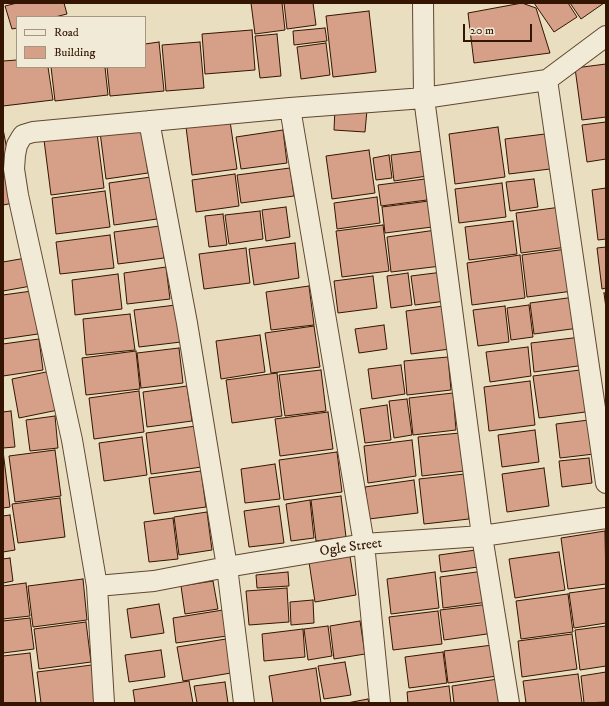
<!DOCTYPE html>
<style>
body{margin:0}
#map{position:relative;width:609px;height:706px;overflow:hidden;background:#eadec1;font-family:"IM FELL DW Pica",serif}
canvas{display:block}
.frame{position:absolute;inset:0;border:4px solid #331501;pointer-events:none}
.legend{position:absolute;left:16px;top:16px;width:130px;height:52px;box-sizing:border-box;background:#f1ead7;border:1px solid #a59581;margin:0;padding:5px 7px;list-style:none;font-size:12px;color:#331501}
.legend li{display:flex;align-items:center;gap:8px;height:20px}
.legend b{width:20px;border:1px solid #a59581}
.scale{position:absolute;left:463px;top:24px;width:69px;height:18px;box-sizing:border-box;border:2px solid #331501;border-top:0;padding-left:5px;font-size:12px;line-height:14px;white-space:nowrap;color:#331501;-webkit-text-stroke:3px #f1ead7;paint-order:stroke}
</style>
<div id="map">
<canvas width="609" height="706"></canvas>
<div class="frame"></div>
<ul class="legend">
<li><b style="height:5px;background:#f1ead7"></b>Road</li>
<li><b style="height:11px;background:#d5a087"></b>Building</li>
</ul>
<div class="scale">20 m</div>
</div>
<script>
const ctx = document.querySelector('canvas').getContext('2d');
ctx.lineJoin = 'round';
function fill(path, color) {
  ctx.fillStyle = color;
  ctx.fill(path, 'evenodd');
}
function shape(rows) {
  const path = new Path2D();
  for (const r of rows) {
    path.moveTo(r[0], r[1]);
    for (let i = 2; i < r.length; i += 2) path.lineTo(r[i], r[i + 1]);
  }
  return path;
}
function stroke(path, color, width, dash) {
  ctx.strokeStyle = color;
  ctx.lineWidth = width;
  ctx.lineCap = dash ? 'butt' : 'round';
  ctx.setLineDash(dash || []);
  ctx.stroke(path);
}
function write(font, color, halo, rows, align = 'center') {
  ctx.font = font + ' "IM FELL DW Pica",serif';
  ctx.lineWidth = 3;
  ctx.setLineDash([]);
  ctx.textBaseline = 'middle';
  ctx.strokeStyle = halo;
  ctx.fillStyle = color;
  for (const [text, x, y, turn = 0] of rows) {
    ctx.save();
    ctx.translate(x, y);
    ctx.rotate((+turn || 0) * Math.PI / 180);
    ctx.textAlign = isNaN(turn) ? turn : align;
    if (halo) ctx.strokeText(text, 0, 0);
    ctx.fillText(text, 0, 0);
    ctx.restore();
  }
}
const building = shape([
 [17,3,64,3,67,14,55,17,17,17,17,28,12,29,5,6,17,3],
 [251,3,282,3,285,30,255,34,251,3],
 [284,3,313,3,316,25,287,29,284,3],
 [522,3,536,8,550,53,474,63,468,13,522,3],
 [534,3,568,3,577,17,554,32,534,3],
 [570,3,604,3,581,19,570,3],
 [369,11,376,72,333,77,326,16,369,11],
 [325,28,327,41,294,45,293,31,325,28],
 [252,30,255,70,205,74,202,34,252,30],
 [277,34,281,76,260,78,255,36,277,34],
 [159,42,164,91,110,96,107,67,145,67,145,44,159,42],
 [200,42,204,88,166,91,162,45,200,42],
 [326,43,330,75,301,79,297,47,326,43],
 [17,60,17,67,48,67,53,100,3,106,3,61,17,60],
 [606,64,606,117,582,120,575,68,606,64],
 [51,67,105,67,108,95,55,101,51,67],
 [335,108,367,110,365,132,334,130,335,108],
 [230,121,237,169,192,175,186,127,230,121],
 [606,122,606,159,587,162,582,125,606,122],
 [142,127,148,173,106,179,100,132,142,127],
 [498,127,505,177,455,184,449,134,498,127],
 [3,129,11,170,3,171,3,129],
 [283,130,287,163,241,169,236,137,283,130],
 [97,133,104,188,51,195,44,140,97,133],
 [545,134,550,169,509,174,505,139,545,134],
 [369,150,375,193,332,199,326,156,369,150],
 [423,151,427,176,394,181,391,155,423,151],
 [389,155,392,178,376,180,373,158,389,155],
 [290,168,294,196,241,203,237,175,290,168],
 [13,174,19,202,3,205,3,176,13,174],
 [235,174,239,206,196,212,192,180,235,174],
 [151,177,157,219,114,225,109,183,151,177],
 [425,179,427,200,381,206,378,185,425,179],
 [534,179,538,207,510,211,506,182,534,179],
 [502,183,506,217,459,223,455,189,502,183],
 [606,188,606,239,598,240,592,190,606,188],
 [105,191,110,227,56,234,52,198,105,191],
 [377,197,380,223,337,229,334,203,377,197],
 [429,201,432,227,385,233,382,207,429,201],
 [286,207,290,237,266,241,262,210,286,207],
 [561,207,567,247,521,253,516,213,561,207],
 [260,211,263,239,229,244,225,215,260,211],
 [223,214,227,245,209,247,205,216,223,214],
 [513,221,517,254,469,260,465,227,513,221],
 [383,225,389,271,342,277,336,231,383,225],
 [160,226,164,258,118,264,114,232,160,226],
 [436,230,441,266,391,272,387,237,436,230],
 [110,235,114,268,60,274,56,242,110,235],
 [295,243,299,278,254,285,249,249,295,243],
 [606,247,606,288,602,289,597,248,606,247],
 [246,248,250,283,204,289,199,254,246,248],
 [567,249,573,291,527,297,522,255,567,249],
 [520,255,525,298,472,305,467,263,520,255],
 [26,258,31,286,3,291,3,262,26,258],
 [166,267,170,299,127,304,124,273,166,267],
 [443,272,446,301,415,305,411,276,443,272],
 [408,273,412,305,391,308,387,276,408,273],
 [118,274,122,309,75,315,72,280,118,274],
 [373,276,377,308,338,313,334,281,373,276],
 [309,286,314,325,271,330,266,292,309,286],
 [32,291,38,334,3,339,3,295,32,291],
 [604,293,606,293,606,308,604,293],
 [575,297,579,328,534,334,530,303,575,297],
 [176,305,181,342,139,347,134,310,176,305],
 [529,305,533,337,511,340,507,308,529,305],
 [444,306,450,349,411,354,406,311,444,306],
 [505,306,509,342,478,346,473,310,505,306],
 [130,314,135,350,86,355,83,319,130,314],
 [384,325,387,349,359,353,355,329,384,325],
 [314,326,320,367,271,373,265,333,314,326],
 [260,335,265,372,221,379,216,341,260,335],
 [581,337,585,365,534,372,531,343,581,337],
 [39,339,43,370,3,376,3,344,39,339],
 [528,347,531,376,490,382,486,352,528,347],
 [179,348,183,383,141,388,137,353,179,348],
 [136,351,140,389,86,395,82,358,136,351],
 [448,357,451,390,407,395,404,361,448,357],
 [401,365,405,394,372,399,368,369,401,365],
 [588,369,593,411,539,418,533,376,588,369],
 [321,370,326,411,285,416,279,375,321,370],
 [51,371,58,410,19,418,12,379,51,371],
 [277,373,282,416,232,423,226,380,277,373],
 [530,381,535,425,489,431,484,387,530,381],
 [187,386,192,421,147,427,143,392,187,386],
 [139,391,144,432,94,439,89,398,139,391],
 [453,393,456,430,413,435,409,398,453,393],
 [407,399,412,435,394,438,389,401,407,399],
 [387,405,391,440,365,443,360,409,387,405],
 [11,411,15,447,3,448,3,412,11,411],
 [328,412,333,449,280,456,275,419,328,412],
 [55,416,58,448,30,451,26,420,55,416],
 [589,420,594,454,560,458,556,424,589,420],
 [196,426,202,467,151,474,146,433,196,426],
 [535,430,539,462,502,467,498,435,535,430],
 [460,433,464,471,422,476,418,437,460,433],
 [142,437,147,475,104,481,99,443,142,437],
 [412,440,416,476,368,483,364,446,412,440],
 [55,450,61,496,15,502,9,456,55,450],
 [3,451,10,507,3,508,3,451],
 [337,452,342,492,284,500,279,460,337,452],
 [589,458,592,483,562,487,559,461,589,458],
 [275,464,280,499,245,503,241,469,275,464],
 [544,468,549,506,507,512,502,474,544,468],
 [201,471,206,507,154,514,149,478,201,471],
 [465,474,469,519,424,524,419,479,465,474],
 [414,480,418,513,369,519,365,487,414,480],
 [341,496,346,537,316,541,311,500,341,496],
 [60,498,65,537,18,543,12,504,60,498],
 [310,500,314,538,291,541,286,504,310,500],
 [279,506,284,543,249,547,244,511,279,506],
 [207,512,212,550,179,555,174,517,207,512],
 [10,515,15,550,3,552,3,516,10,515],
 [173,518,178,559,149,562,144,522,173,518],
 [605,531,606,584,568,589,561,538,605,531],
 [476,550,478,567,441,572,439,555,476,550],
 [559,552,565,590,515,598,509,559,559,552],
 [350,556,356,595,315,602,309,562,350,556],
 [10,558,13,581,3,583,3,559,10,558],
 [484,571,488,602,443,608,440,577,484,571],
 [288,572,289,586,257,588,256,575,288,572],
 [435,572,439,608,391,614,387,579,435,572],
 [83,579,87,620,33,627,28,586,83,579],
 [213,581,218,609,185,614,181,586,213,581],
 [26,583,30,616,3,619,3,586,26,583],
 [287,588,289,622,249,625,246,591,287,588],
 [606,588,606,623,574,628,569,593,606,588],
 [568,594,573,632,521,639,516,601,568,594],
 [313,600,314,623,291,625,290,602,313,600],
 [159,604,164,633,131,638,127,609,159,604],
 [490,604,494,633,444,640,440,610,490,604],
 [223,610,227,636,176,643,173,618,223,610],
 [438,611,442,644,393,650,389,617,438,611],
 [30,618,34,649,3,653,3,621,30,618],
 [360,621,365,654,334,659,330,626,360,621],
 [86,622,91,662,39,669,34,629,86,622],
 [328,626,332,656,308,660,304,629,328,626],
 [606,626,606,666,580,670,575,630,606,626],
 [303,629,305,657,264,661,262,634,303,629],
 [572,634,577,669,522,677,518,641,572,634],
 [226,639,231,673,183,681,177,647,226,639],
 [493,645,497,676,448,683,444,651,493,645],
 [161,650,165,677,129,682,125,655,161,650],
 [443,652,447,683,409,688,405,657,443,652],
 [30,653,36,703,3,703,3,656,30,653],
 [345,662,351,695,324,699,318,666,345,662],
 [92,665,97,703,41,703,37,672,92,665],
 [316,668,321,703,273,703,269,676,316,668],
 [606,672,606,702,584,703,581,676,606,672],
 [578,674,582,703,526,703,523,681,578,674],
 [498,679,501,703,454,703,452,686,498,679],
 [189,681,193,703,135,703,133,690,189,681],
 [225,682,228,703,197,703,194,686,225,682],
 [449,686,451,703,408,703,407,692,449,686],
 [368,699,369,703,347,703,368,699]
]);
const minor = shape([
 [423,3,424,98,482,536,509,703],
 [547,80,606,483],
 [290,108,364,544,380,703],
 [149,121,187,323,227,567,244,703],
 [97,586,154,581,227,567,364,544,482,536,606,518],
 [104,703,97,586,72,440,18,195,14,169,15,155,17,145,21,138,23,135,33,132,290,108,424,98,547,80,606,36]
]);
const streetNames = [
 ["Ogle Street",351,548,-8]
];
fill(building, '#d5a087');
stroke(building, '#331501', 1);
stroke(minor, '#614731', 22);
stroke(minor, '#f1ead7', 20);
write('14px', '#331501', '#f1ead7', streetNames);
</script>
